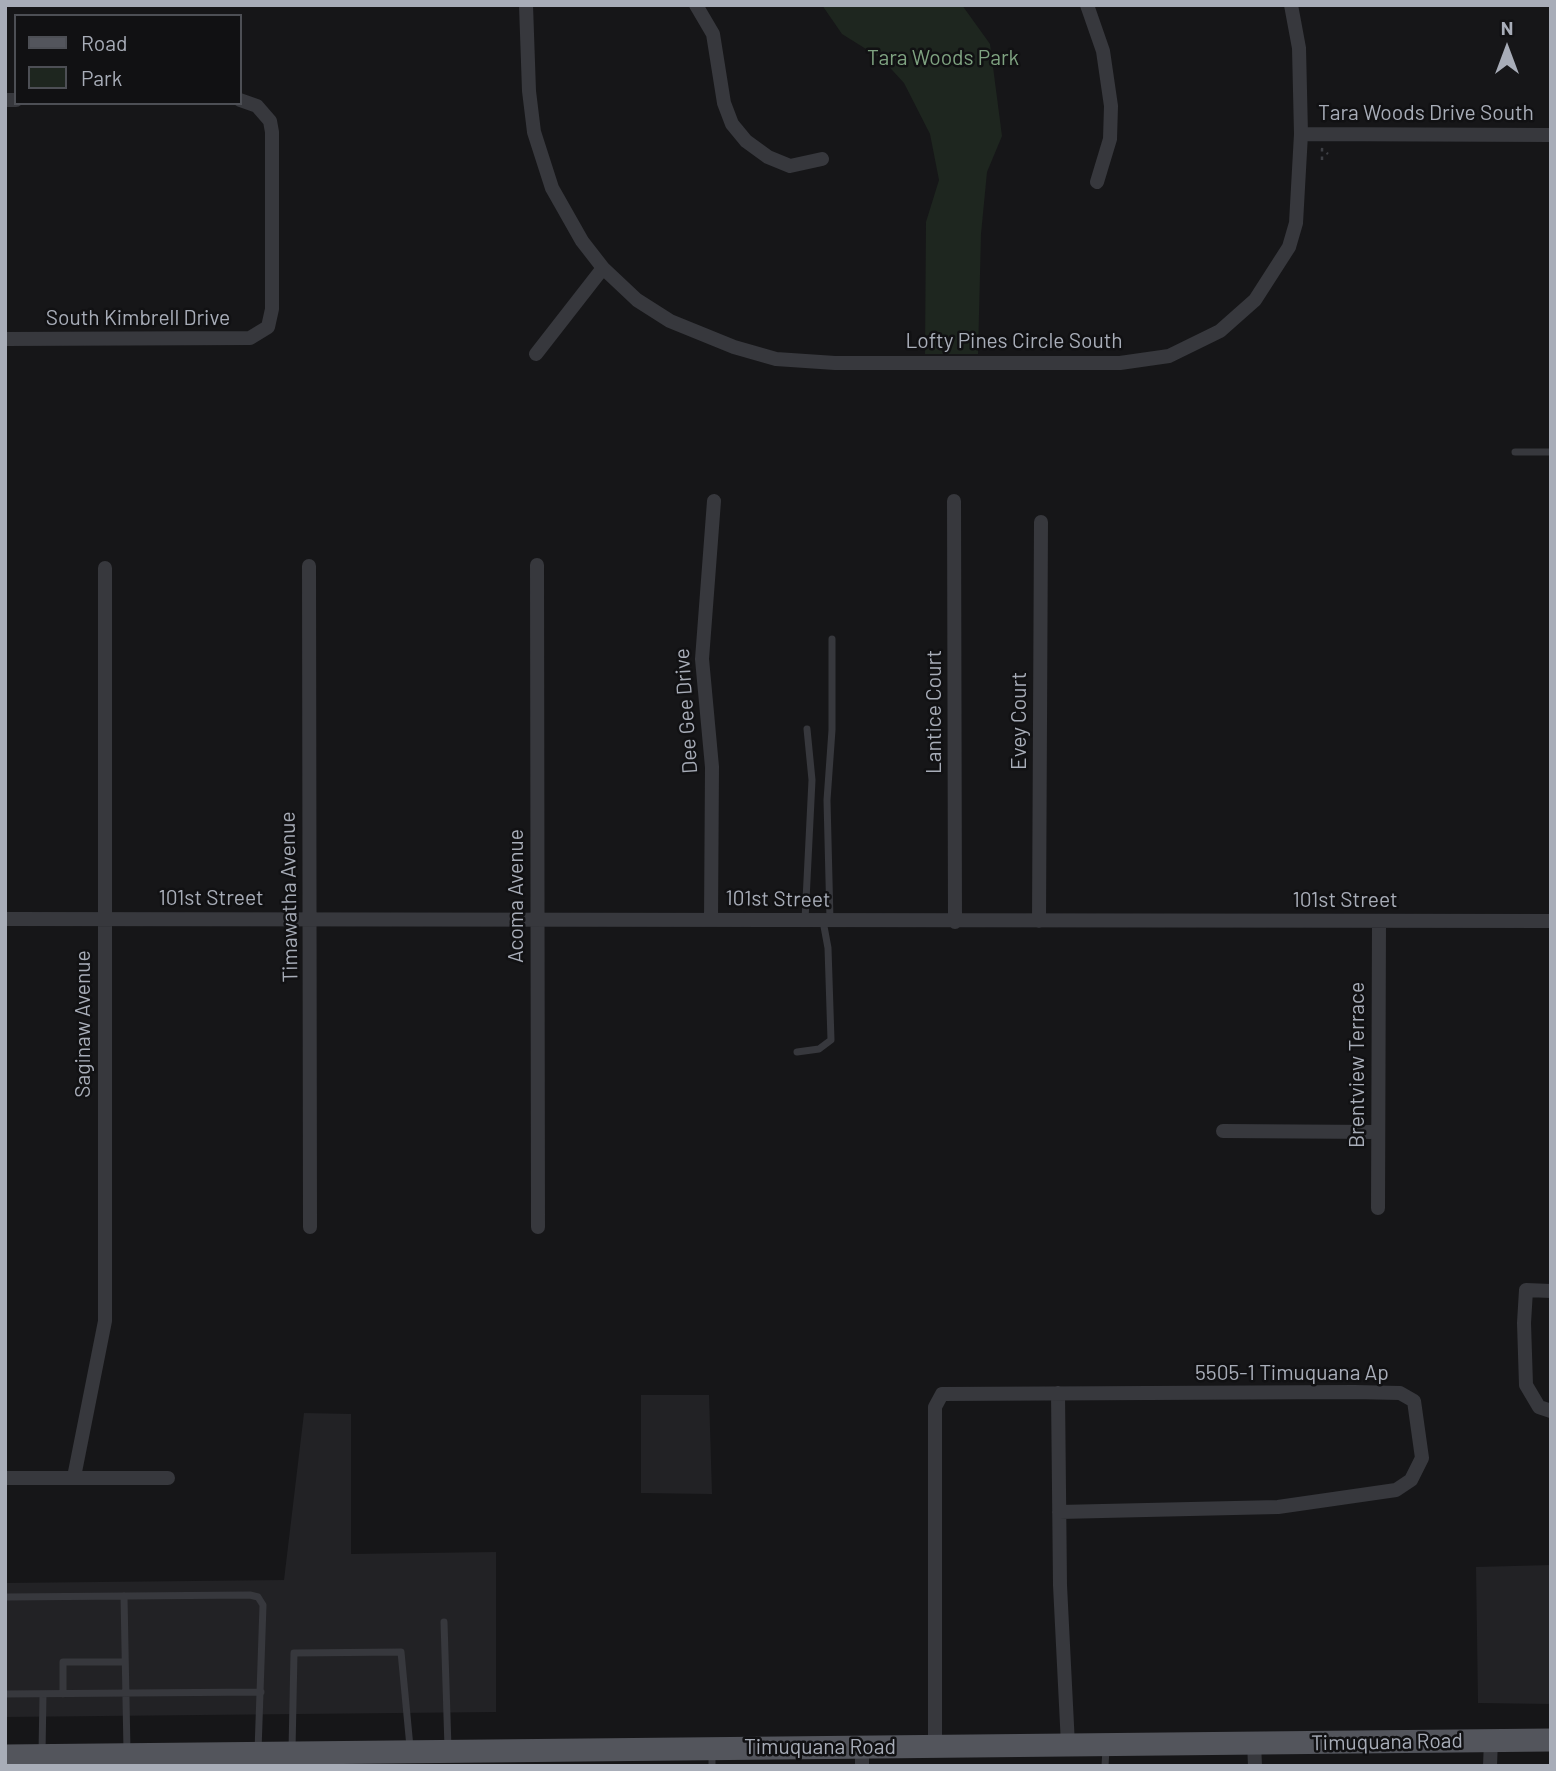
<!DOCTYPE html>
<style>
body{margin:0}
#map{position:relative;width:1556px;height:1771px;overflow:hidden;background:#161618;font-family:Barlow,sans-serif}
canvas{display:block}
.frame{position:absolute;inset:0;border:7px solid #a8adb8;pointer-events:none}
.legend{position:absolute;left:14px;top:14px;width:228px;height:91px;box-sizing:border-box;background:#111113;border:2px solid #4d4f55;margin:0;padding:9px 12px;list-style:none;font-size:21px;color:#a8adb8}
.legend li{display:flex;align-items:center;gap:14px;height:35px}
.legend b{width:35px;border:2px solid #4d4f55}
.north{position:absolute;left:1472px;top:14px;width:70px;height:70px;-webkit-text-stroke:5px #111113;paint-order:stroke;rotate:0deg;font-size:19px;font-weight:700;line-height:28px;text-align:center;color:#a8adb8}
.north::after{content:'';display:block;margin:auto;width:24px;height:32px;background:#a8adb8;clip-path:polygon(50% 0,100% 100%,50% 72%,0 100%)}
</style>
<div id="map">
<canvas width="1556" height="1771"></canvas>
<div class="frame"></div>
<ul class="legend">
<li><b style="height:9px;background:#53555c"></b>Road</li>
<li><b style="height:19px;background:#1e261f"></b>Park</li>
</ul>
<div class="north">N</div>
</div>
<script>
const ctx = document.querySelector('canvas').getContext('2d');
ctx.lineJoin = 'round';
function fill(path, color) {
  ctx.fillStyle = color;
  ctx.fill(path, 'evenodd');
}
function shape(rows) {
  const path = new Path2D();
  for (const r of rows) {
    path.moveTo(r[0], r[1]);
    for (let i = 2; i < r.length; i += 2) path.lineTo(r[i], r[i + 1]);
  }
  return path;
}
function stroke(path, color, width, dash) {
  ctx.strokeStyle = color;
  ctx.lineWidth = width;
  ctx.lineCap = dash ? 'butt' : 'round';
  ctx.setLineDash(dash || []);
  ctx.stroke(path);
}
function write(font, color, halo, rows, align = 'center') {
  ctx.font = font + ' Barlow,sans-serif';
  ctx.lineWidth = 5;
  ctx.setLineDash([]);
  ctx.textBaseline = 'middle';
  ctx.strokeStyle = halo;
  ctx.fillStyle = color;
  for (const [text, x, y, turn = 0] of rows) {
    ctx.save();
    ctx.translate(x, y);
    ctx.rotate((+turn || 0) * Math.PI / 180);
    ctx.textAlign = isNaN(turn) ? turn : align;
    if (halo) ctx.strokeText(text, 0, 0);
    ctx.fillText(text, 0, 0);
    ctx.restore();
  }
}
const built = shape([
 [641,1395,709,1395,712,1494,641,1493],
 [304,1413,351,1414,351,1554,496,1552,496,1712,5,1717,5,1583,284,1580],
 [1551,1565,1551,1704,1478,1703,1476,1567]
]);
const green = shape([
 [822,5,962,5,990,44,1002,136,987,172,981,234,978,354,925,354,926,222,939,180,930,134,904,83,882,59,842,34]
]);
const path = shape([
 [1322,160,1322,149,1328,154]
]);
const lane = shape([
 [1515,452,1551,452],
 [805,920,812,780,807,729],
 [830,920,827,800,832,730,832,639],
 [797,1052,819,1049,831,1040,828,948,823,921],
 [124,1596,127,1751],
 [5,1597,250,1595,258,1597,263,1605,258,1751],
 [444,1622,448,1748],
 [5,1694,261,1692],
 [63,1694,63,1662,125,1662],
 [292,1750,294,1653,401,1652,410,1747],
 [712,1752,712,1766],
 [42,1753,43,1694],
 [1105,1766,1106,1749]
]);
const street = shape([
 [526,5,529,91,534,132,552,188,582,241,603,268,637,300,670,321,734,347,776,359,835,363,1120,363,1169,356,1220,331,1255,300,1289,247,1296,223,1301,134,1299,48,1291,5],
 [696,5,713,34,724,103,732,124,746,141,768,157,790,166,822,159],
 [1087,5,1103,51,1111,106,1110,139,1097,182],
 [5,100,16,100],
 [1301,134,1551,135],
 [5,339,250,338,268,327,272,309,272,132,270,121,257,106,240,100],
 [536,354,603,268],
 [954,501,955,922],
 [537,565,538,1227],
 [309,566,310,1227],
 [5,919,1551,921],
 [711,920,712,767,702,659,714,501],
 [1039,921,1041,522],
 [1223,1131,1377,1132],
 [1378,1208,1379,921],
 [1551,1291,1526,1290,1524,1323,1526,1385,1539,1407,1551,1411],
 [1058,1393,1060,1585,1068,1745],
 [74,1477,105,1321,105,568],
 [5,1478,168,1478],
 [1254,1743,1255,1766],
 [935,1747,935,1407,942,1394,1354,1392,1400,1393,1414,1401,1422,1458,1411,1480,1396,1490,1278,1507,1059,1512],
 [862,1766,862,1746],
 [1490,1766,1491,1740]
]);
const primary = shape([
 [5,1756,1551,1740]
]);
const parkNames = [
 ["Tara Woods Park",943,58]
];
const streetNames = [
 ["Tara Woods Drive South",1426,113],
 ["South Kimbrell Drive",138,318],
 ["Lofty Pines Circle South",1014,341],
 ["Dee Gee Drive",686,711,-94],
 ["Lantice Court",934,712,-90],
 ["Evey Court",1019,721,-90],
 ["Acoma Avenue",516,896,-90],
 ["Timawatha Avenue",289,897,-91],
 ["101st Street",211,898],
 ["101st Street",778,899,1],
 ["101st Street",1345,900],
 ["Saginaw Avenue",83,1024,-90],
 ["Brentview Terrace",1357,1065,-90],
 ["5505-1 Timuquana Ap",1292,1373],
 ["Timuquana Road",1387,1742,-1],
 ["Timuquana Road",820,1747]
];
fill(built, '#222225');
fill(green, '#1e261f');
stroke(path, '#3d3f44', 2.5, [3.5, 5]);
stroke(lane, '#37383d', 7);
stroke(street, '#37383d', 14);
stroke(primary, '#53555c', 23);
write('21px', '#7fa381', '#111113', parkNames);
write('21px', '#a8adb8', '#111113', streetNames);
</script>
